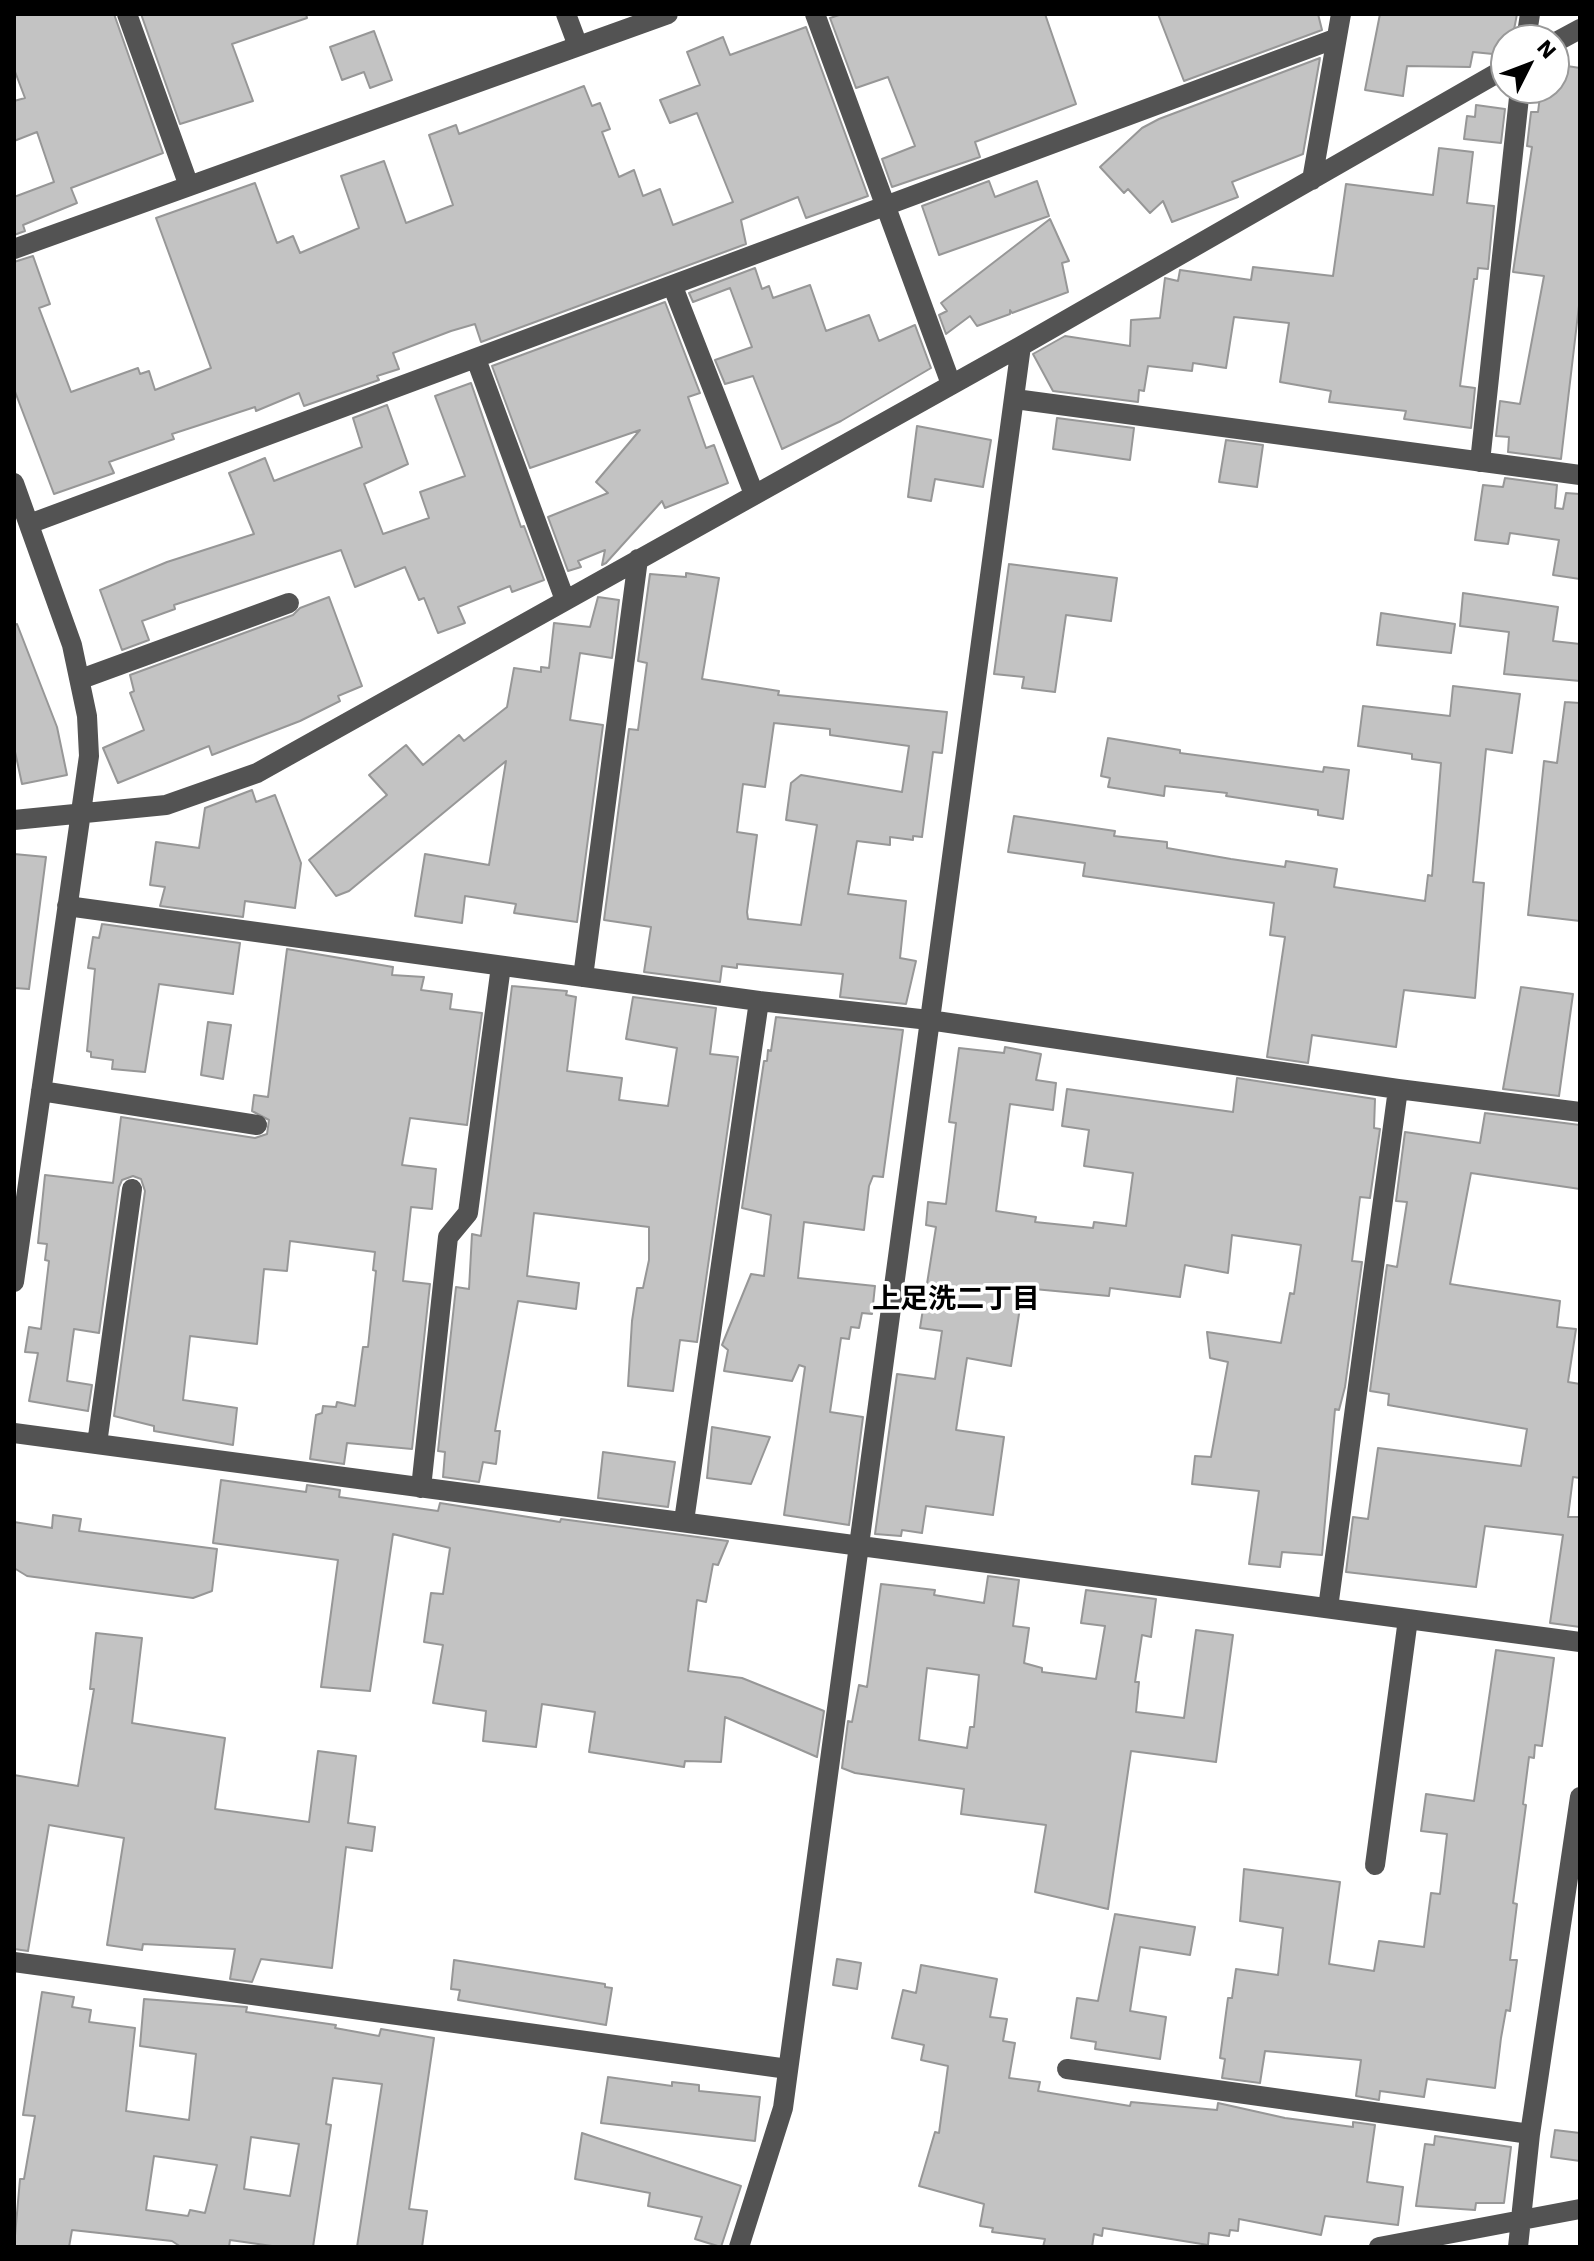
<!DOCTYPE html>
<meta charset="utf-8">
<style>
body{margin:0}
#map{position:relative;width:1594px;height:2261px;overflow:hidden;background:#fff;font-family:"Work Sans",sans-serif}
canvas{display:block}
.frame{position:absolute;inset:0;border:16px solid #000;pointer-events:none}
.north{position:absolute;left:1490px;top:24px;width:80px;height:80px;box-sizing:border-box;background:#fff;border:2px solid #999;border-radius:50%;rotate:48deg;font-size:22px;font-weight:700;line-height:32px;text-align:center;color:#000}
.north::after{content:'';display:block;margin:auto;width:28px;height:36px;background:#000;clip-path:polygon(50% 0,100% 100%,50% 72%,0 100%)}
</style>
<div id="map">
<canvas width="1594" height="2261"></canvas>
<div class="frame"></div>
<div class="north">N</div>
</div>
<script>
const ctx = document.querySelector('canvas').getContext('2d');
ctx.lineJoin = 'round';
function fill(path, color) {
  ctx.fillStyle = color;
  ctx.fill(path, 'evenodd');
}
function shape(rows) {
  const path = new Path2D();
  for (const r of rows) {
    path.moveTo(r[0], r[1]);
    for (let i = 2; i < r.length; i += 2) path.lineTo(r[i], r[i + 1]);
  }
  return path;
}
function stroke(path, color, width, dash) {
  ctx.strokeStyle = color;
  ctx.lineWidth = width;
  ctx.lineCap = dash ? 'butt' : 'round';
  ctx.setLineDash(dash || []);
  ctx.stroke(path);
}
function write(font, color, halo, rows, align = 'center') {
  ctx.font = font + ' "Work Sans","Noto Sans JP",sans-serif';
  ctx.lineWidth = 7;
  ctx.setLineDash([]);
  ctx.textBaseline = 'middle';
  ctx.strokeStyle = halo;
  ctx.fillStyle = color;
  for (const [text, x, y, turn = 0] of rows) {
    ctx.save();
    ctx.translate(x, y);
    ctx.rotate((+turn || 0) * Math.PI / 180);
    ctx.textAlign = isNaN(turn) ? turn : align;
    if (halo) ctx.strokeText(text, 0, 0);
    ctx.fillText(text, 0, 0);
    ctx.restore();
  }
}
const building = shape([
 [14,14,114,14,163,153,71,188,77,203,23,225,25,231,14,235,14,197,54,182,37,132,14,141,14,101,25,98,14,69,14,14],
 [141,14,306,14,307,18,232,44,253,101,180,124,141,14],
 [842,14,1045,14,1076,104,975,142,980,157,892,187,882,159,915,146,888,77,856,88,830,18,842,14],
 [1158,14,1318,14,1322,30,1184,81,1158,14],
 [1380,14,1517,14,1512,40,1506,40,1506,47,1493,54,1473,52,1470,67,1407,66,1403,96,1365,90,1380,14],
 [806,27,868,196,806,218,798,197,741,220,746,244,481,342,475,324,451,331,393,353,399,369,377,376,379,380,304,406,299,393,256,411,255,407,172,434,174,439,109,462,114,473,54,494,14,389,14,262,33,256,50,304,39,308,71,392,138,368,140,374,149,371,155,390,211,368,156,218,255,183,277,243,293,236,300,253,359,228,341,176,384,161,406,223,453,205,429,135,456,125,459,134,584,86,592,106,600,103,610,129,602,132,619,177,634,170,643,196,660,189,673,225,733,202,697,113,670,123,660,100,700,85,687,52,723,37,730,55,806,27],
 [374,31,392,80,370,88,364,72,342,80,330,47,374,31],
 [1320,58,1303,154,1232,182,1238,197,1172,222,1163,201,1150,213,1128,189,1124,193,1100,167,1142,128,1159,119,1320,58],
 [1554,64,1580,68,1580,297,1561,459,1508,452,1509,437,1496,436,1500,401,1520,404,1544,276,1513,272,1532,147,1527,146,1531,112,1538,112,1541,88,1554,88,1554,64],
 [1476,105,1505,109,1501,143,1464,139,1467,116,1475,117,1476,105],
 [1439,148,1473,152,1467,203,1494,206,1488,269,1478,268,1477,279,1474,279,1460,386,1475,388,1471,428,1404,419,1406,411,1329,402,1331,391,1280,382,1289,323,1234,317,1226,368,1193,363,1192,371,1148,366,1144,391,1139,390,1138,402,1053,391,1033,354,1065,336,1130,346,1131,320,1160,318,1165,278,1178,281,1180,270,1251,280,1253,267,1333,276,1346,184,1433,195,1439,148],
 [989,181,995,197,1037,181,1049,216,939,255,922,206,989,181],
 [1050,219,1069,261,1062,263,1068,292,1012,313,1010,310,1010,314,977,326,970,316,946,334,939,315,947,311,941,303,1050,219],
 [755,268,762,289,769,286,773,298,810,285,826,331,869,315,879,341,915,325,931,368,841,421,782,449,753,376,725,384,715,360,752,347,730,288,693,302,689,293,755,268],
 [665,302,700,393,688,397,706,448,714,445,728,483,665,508,662,501,606,563,602,565,605,550,578,561,581,567,568,571,548,517,608,493,596,482,640,430,530,468,492,366,665,302],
 [471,383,521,527,524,526,544,580,512,592,510,586,458,607,465,623,438,633,424,598,419,600,405,567,355,587,341,550,174,605,175,609,142,621,149,640,122,650,100,590,167,562,254,534,229,473,265,458,274,481,362,447,353,418,387,405,408,464,364,484,383,534,429,518,420,492,465,476,435,396,471,383],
 [1057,418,1134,428,1130,460,1053,449,1057,418],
 [917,426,991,440,983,487,935,479,931,501,908,497,917,426],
 [1226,440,1263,445,1257,487,1219,482,1226,440],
 [1505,478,1557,485,1555,508,1563,509,1566,493,1580,494,1580,579,1553,575,1559,540,1510,533,1508,544,1475,540,1483,485,1503,487,1505,478],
 [1009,564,1117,578,1111,621,1066,615,1055,692,1022,688,1024,677,994,674,1009,564],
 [686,573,719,578,702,679,779,691,778,695,947,712,942,753,933,752,922,837,913,836,913,840,890,837,890,845,857,841,848,894,906,901,900,958,916,961,906,1004,840,997,843,974,737,964,737,968,722,966,720,982,644,972,651,927,604,920,629,729,638,730,647,663,638,661,650,574,686,577,686,573],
 [774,723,830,729,830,735,909,746,902,792,801,775,791,783,786,820,817,825,801,925,748,919,747,912,757,835,737,832,743,784,765,787,774,723],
 [1463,593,1558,607,1553,641,1580,644,1580,681,1504,674,1509,632,1460,626,1463,593],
 [329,597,362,686,338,696,340,701,300,721,212,755,209,746,118,783,103,748,144,730,130,693,134,691,130,675,293,615,300,608,329,597],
 [598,597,619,600,612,658,580,653,570,720,603,725,577,922,514,913,516,904,465,896,462,923,415,916,425,854,489,865,506,761,349,891,336,896,309,860,387,795,369,775,406,745,423,765,459,735,464,741,507,707,514,668,541,672,541,667,549,668,554,623,590,627,598,597],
 [1381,613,1455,624,1451,653,1377,645,1381,613],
 [17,624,57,727,67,775,22,784,14,747,14,625,17,624],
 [1453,686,1520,694,1512,753,1486,749,1473,882,1484,883,1475,998,1404,990,1396,1047,1312,1035,1308,1063,1267,1057,1285,937,1270,935,1274,903,1083,876,1085,863,1008,852,1014,816,1115,831,1114,836,1167,842,1167,848,1231,859,1285,867,1286,861,1337,869,1334,887,1425,901,1428,875,1432,876,1441,763,1412,759,1412,754,1358,746,1363,706,1450,716,1453,686],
 [1565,702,1580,703,1580,921,1528,915,1544,761,1557,763,1565,702],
 [1108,738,1180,750,1180,753,1323,772,1324,767,1349,770,1343,819,1318,815,1318,810,1226,796,1227,793,1165,786,1164,796,1108,787,1110,778,1101,776,1108,738],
 [252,790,256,802,275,795,301,863,295,908,245,901,243,917,160,906,165,887,150,885,156,842,199,848,205,808,252,790],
 [14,854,46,857,29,989,14,988,14,854],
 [102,924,240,943,233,994,159,984,145,1072,112,1069,113,1060,91,1057,91,1052,87,1051,95,969,88,968,93,937,99,938,102,924],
 [287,949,393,967,392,975,424,977,421,990,452,994,450,1009,482,1013,467,1125,410,1118,402,1165,436,1169,432,1209,411,1207,403,1281,430,1284,412,1449,347,1443,344,1464,310,1459,316,1415,322,1413,323,1406,336,1407,337,1402,355,1406,363,1347,368,1347,376,1271,373,1270,375,1252,290,1241,287,1271,264,1269,257,1344,190,1336,183,1400,237,1408,233,1445,154,1431,154,1426,114,1416,145,1191,141,1179,133,1176,122,1180,119,1187,99,1333,74,1329,67,1381,92,1385,88,1411,29,1401,38,1353,25,1352,29,1327,41,1329,49,1261,45,1260,47,1244,38,1243,45,1175,113,1183,121,1117,255,1138,267,1134,269,1120,252,1111,254,1095,268,1097,287,949],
 [512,986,567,991,566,995,576,997,567,1071,622,1078,619,1100,668,1106,677,1048,626,1039,633,997,716,1008,710,1054,738,1057,697,1342,680,1340,673,1391,628,1386,632,1321,637,1288,643,1288,649,1260,649,1227,534,1213,527,1276,579,1283,576,1309,518,1301,495,1431,500,1431,496,1464,483,1462,479,1482,443,1477,445,1452,438,1451,456,1287,469,1289,472,1234,481,1236,512,986],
 [1521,987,1573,994,1559,1096,1503,1089,1521,987],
 [776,1017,903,1030,883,1177,873,1176,869,1186,864,1230,804,1222,798,1278,875,1286,872,1314,862,1313,859,1328,851,1327,849,1339,841,1338,830,1412,863,1417,849,1525,784,1515,805,1367,799,1365,792,1381,724,1371,728,1350,722,1345,751,1274,764,1276,771,1215,742,1208,764,1061,767,1061,768,1050,771,1051,776,1017],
 [208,1022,231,1025,223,1079,201,1075,208,1022],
 [1005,1047,1041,1054,1036,1080,1056,1083,1053,1110,1010,1104,996,1211,1036,1217,1035,1222,1093,1228,1094,1222,1126,1226,1133,1173,1084,1166,1089,1130,1062,1126,1067,1089,1233,1112,1237,1078,1375,1099,1374,1128,1380,1129,1370,1198,1360,1197,1352,1261,1362,1262,1345,1387,1339,1410,1335,1409,1322,1555,1282,1552,1280,1567,1249,1564,1259,1491,1192,1484,1195,1456,1211,1457,1228,1362,1210,1358,1207,1332,1281,1343,1290,1293,1294,1294,1301,1245,1232,1235,1228,1273,1185,1265,1180,1297,1110,1288,1109,1296,1023,1288,1011,1366,967,1358,956,1430,1004,1437,993,1515,926,1506,922,1533,902,1530,901,1536,875,1534,897,1374,935,1379,942,1331,920,1328,936,1227,926,1225,928,1202,946,1204,956,1123,949,1122,959,1048,1004,1053,1005,1047],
 [1485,1113,1580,1125,1580,1189,1471,1173,1450,1284,1560,1301,1557,1327,1576,1329,1568,1382,1580,1384,1580,1478,1573,1477,1568,1517,1580,1517,1580,1627,1550,1623,1563,1535,1485,1526,1476,1587,1346,1572,1353,1517,1368,1519,1378,1448,1521,1466,1527,1429,1388,1405,1389,1394,1370,1391,1387,1265,1397,1267,1407,1202,1396,1201,1405,1132,1480,1143,1485,1113],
 [712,1427,770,1437,751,1484,707,1478,712,1427],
 [603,1452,675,1462,668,1507,598,1498,603,1452],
 [221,1480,306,1492,307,1485,340,1490,339,1497,438,1511,440,1503,560,1522,561,1519,728,1541,718,1565,713,1564,706,1602,697,1600,688,1671,742,1678,824,1711,817,1757,725,1717,721,1762,685,1761,684,1767,589,1752,595,1712,542,1704,536,1747,483,1741,486,1711,433,1703,443,1645,424,1642,431,1593,443,1594,450,1548,393,1534,370,1691,321,1687,338,1560,213,1543,221,1480],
 [53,1515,81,1519,79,1531,217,1549,212,1591,193,1598,27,1576,14,1568,14,1522,52,1528,53,1515],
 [988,1576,1019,1580,1013,1626,1029,1628,1024,1663,1042,1668,1042,1672,1096,1679,1105,1626,1081,1623,1086,1590,1156,1599,1151,1637,1142,1635,1135,1682,1139,1682,1136,1712,1184,1718,1196,1630,1233,1635,1216,1762,1131,1751,1108,1909,1035,1892,1046,1825,961,1814,964,1789,855,1773,842,1768,848,1721,852,1722,859,1685,867,1687,881,1584,935,1590,934,1595,984,1603,988,1576],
 [927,1668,979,1675,974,1727,970,1727,967,1748,919,1740,927,1668],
 [96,1633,142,1638,132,1723,225,1738,215,1809,309,1822,318,1751,356,1756,348,1823,375,1827,372,1851,346,1847,332,1968,261,1959,252,1982,230,1979,235,1949,143,1944,142,1950,107,1945,124,1838,49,1825,28,1951,14,1949,14,1775,78,1786,94,1689,90,1689,96,1633],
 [1496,1650,1554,1658,1542,1746,1535,1745,1534,1758,1529,1757,1523,1804,1526,1805,1513,1903,1517,1904,1510,1960,1517,1960,1510,2011,1506,2010,1501,2038,1495,2088,1427,2079,1424,2097,1380,2091,1379,2100,1356,2096,1361,2060,1265,2051,1260,2083,1222,2078,1225,2059,1220,2058,1228,1998,1232,1998,1236,1969,1278,1975,1283,1928,1240,1921,1244,1869,1340,1882,1329,1964,1374,1971,1379,1941,1424,1947,1431,1893,1440,1894,1447,1834,1421,1831,1426,1794,1474,1801,1496,1650],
 [1115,1914,1195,1927,1190,1955,1140,1947,1130,2011,1166,2017,1160,2059,1095,2049,1096,2042,1071,2038,1077,1998,1098,2001,1115,1914],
 [837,1959,861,1963,857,1989,833,1985,837,1959],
 [454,1960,605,1984,605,1987,612,1988,606,2025,458,2000,460,1990,451,1989,454,1960],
 [921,1965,997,1979,990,2017,1007,2019,1003,2041,1015,2043,1009,2078,1040,2082,1038,2091,1130,2106,1131,2102,1217,2110,1218,2103,1285,2118,1353,2127,1353,2122,1375,2125,1367,2182,1403,2187,1398,2225,1325,2216,1321,2235,1239,2219,1238,2231,1230,2230,1229,2236,1209,2233,1208,2245,1103,2228,1102,2236,1094,2234,1092,2247,1043,2247,1045,2239,992,2232,993,2228,980,2226,984,2204,919,2186,935,2132,939,2133,948,2066,921,2060,924,2045,892,2038,903,1990,916,1993,921,1965],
 [42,1992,74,1997,72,2007,91,2010,89,2022,135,2028,126,2111,189,2120,196,2054,140,2046,144,1999,247,2007,246,2012,336,2025,335,2028,379,2036,381,2029,434,2038,409,2209,427,2211,422,2247,357,2247,382,2084,333,2078,326,2124,331,2125,313,2247,279,2247,230,2240,229,2247,181,2247,172,2241,72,2230,69,2247,14,2247,20,2179,24,2179,35,2116,23,2115,42,1992],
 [251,2137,299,2144,290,2196,244,2189,251,2137],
 [154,2156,217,2165,205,2213,190,2210,188,2216,146,2210,154,2156],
 [608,2077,672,2086,672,2082,699,2085,699,2091,760,2097,755,2141,601,2123,608,2077],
 [1555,2130,1580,2133,1580,2161,1551,2157,1555,2130],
 [582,2133,741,2186,721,2247,695,2239,702,2217,648,2206,650,2193,575,2179,582,2133],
 [1435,2136,1511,2147,1504,2203,1476,2203,1475,2210,1416,2206,1425,2144,1434,2145,1435,2136]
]);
const minor = shape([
 [127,14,189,186],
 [566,14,578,46],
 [815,14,951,384],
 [1526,40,1530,14],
 [1554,43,1580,29],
 [1312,180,1341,14],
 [14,249,668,14],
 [673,287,754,494],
 [476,359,565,600],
 [1015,399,1580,475],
 [1480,462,1520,88],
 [14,483,72,645,87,716,89,756,14,1282],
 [29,524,1337,38],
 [81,679,289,603],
 [14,820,166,805,257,773,1021,346,1506,68],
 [67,906,759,1001,929,1020,1398,1089,1580,1112],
 [583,977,638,559],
 [41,1091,257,1125],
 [14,1433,1580,1642],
 [97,1444,132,1189],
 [421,1488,448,1237,468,1213,501,966],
 [684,1521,759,1001],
 [1328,1608,1398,1089],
 [1375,1865,1408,1619],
 [14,1962,788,2069],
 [1067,2069,1530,2134],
 [739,2247,783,2108,1021,346],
 [1379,2247,1580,2209],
 [1518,2247,1530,2134,1580,1797]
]);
const neighbourhoodNames = [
 ["上足洗二丁目",956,1300]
];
fill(building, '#c3c3c3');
stroke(building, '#979797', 2);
stroke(minor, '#535353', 20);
write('bold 28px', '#000', '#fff', neighbourhoodNames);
</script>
